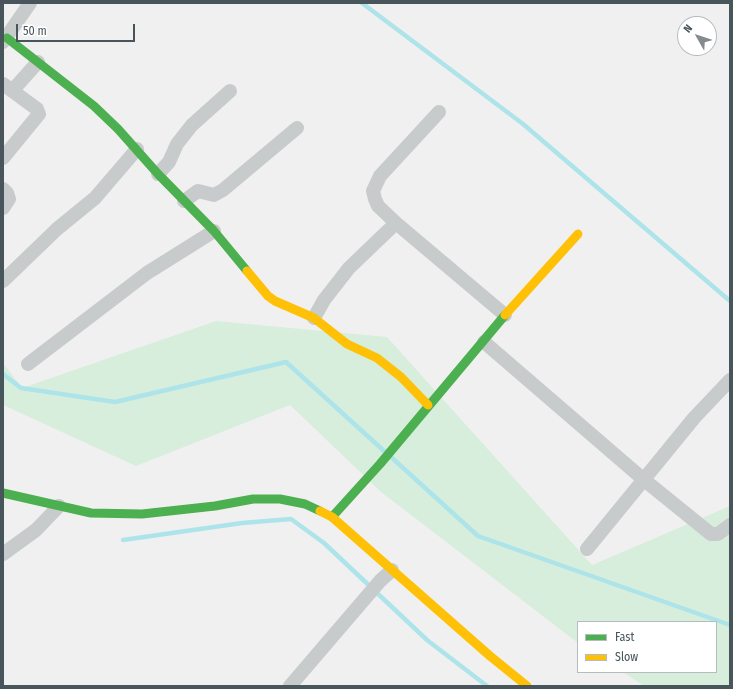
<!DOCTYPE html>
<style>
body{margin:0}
#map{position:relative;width:733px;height:689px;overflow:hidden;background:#f1f0f0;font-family:"Fira Sans Condensed",sans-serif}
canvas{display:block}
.frame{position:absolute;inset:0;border:4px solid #48555b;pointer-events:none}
.legend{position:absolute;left:577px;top:621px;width:140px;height:52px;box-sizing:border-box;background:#fff;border:1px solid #b6bbbd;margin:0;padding:5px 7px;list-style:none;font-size:12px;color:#48555b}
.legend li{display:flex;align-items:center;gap:8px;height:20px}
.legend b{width:20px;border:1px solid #b6bbbd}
.north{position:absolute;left:677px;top:16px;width:40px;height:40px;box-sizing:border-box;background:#fff;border:1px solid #b6bbbd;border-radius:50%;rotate:309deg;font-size:11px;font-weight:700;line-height:16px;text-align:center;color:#48555b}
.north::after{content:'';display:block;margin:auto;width:14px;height:18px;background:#838b8f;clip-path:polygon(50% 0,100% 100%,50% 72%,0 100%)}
.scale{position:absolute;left:16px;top:24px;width:119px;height:18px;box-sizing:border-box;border:2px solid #48555b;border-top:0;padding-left:5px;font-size:12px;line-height:14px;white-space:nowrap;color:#48555b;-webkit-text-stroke:3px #fff;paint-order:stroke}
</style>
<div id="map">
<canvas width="733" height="689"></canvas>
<div class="frame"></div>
<ul class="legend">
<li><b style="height:5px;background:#4caf50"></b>Fast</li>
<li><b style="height:5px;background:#ffc107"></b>Slow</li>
</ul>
<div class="north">N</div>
<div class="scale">50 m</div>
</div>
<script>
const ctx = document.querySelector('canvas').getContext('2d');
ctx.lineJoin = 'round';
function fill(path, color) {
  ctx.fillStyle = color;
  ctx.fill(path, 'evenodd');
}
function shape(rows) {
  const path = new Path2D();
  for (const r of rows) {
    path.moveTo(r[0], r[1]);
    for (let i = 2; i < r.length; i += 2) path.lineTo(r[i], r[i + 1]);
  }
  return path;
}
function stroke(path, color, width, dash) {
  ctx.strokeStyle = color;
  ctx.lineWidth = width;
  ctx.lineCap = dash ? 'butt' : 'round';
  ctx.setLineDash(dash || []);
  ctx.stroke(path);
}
const green = shape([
 [216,321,387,337,592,565,730,506,730,686,644,686,623,672,716,672,716,622,578,622,578,643,381,492,290,405,136,466,3,405,3,363,22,388]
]);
const stream = shape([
 [362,3,523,124,730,301],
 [3,374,21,388,115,402,286,362,384,451],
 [391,457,478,536,730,625],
 [123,540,242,523,291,519,324,543,427,640,487,686]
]);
const street = shape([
 [3,42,30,3],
 [3,84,37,109,39,114,3,158],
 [12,91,38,62],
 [439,112,380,176,373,191,375,199,378,206,396,223,505,315],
 [158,174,169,162,177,144,192,125,230,91],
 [3,189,7,193,9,199,3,208],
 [184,201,198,191,214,195,223,190,297,128],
 [3,281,57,229,95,198,137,149],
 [314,318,324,300,349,268,396,223],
 [484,342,643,479,711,534,718,534,730,525],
 [28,364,147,273,214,231],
 [587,549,694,418,730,380],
 [3,554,36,530,59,506],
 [290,686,380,581,392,570]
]);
const fast = shape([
 [7,38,94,106,118,129,158,174,214,231,247,271],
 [3,493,91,513,142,514,215,506,253,499,280,499,305,504,320,511],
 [332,517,380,464,505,315]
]);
const slow = shape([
 [247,271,268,296,275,301,314,318,347,344,377,358,401,377,428,405],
 [505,315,578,234],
 [320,511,332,517,490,656,527,686]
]);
fill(green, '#d7eedc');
stroke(stream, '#ade4e9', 4.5);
stroke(street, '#c8cbcc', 14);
stroke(fast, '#4caf50', 9);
stroke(slow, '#ffc107', 9);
</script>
